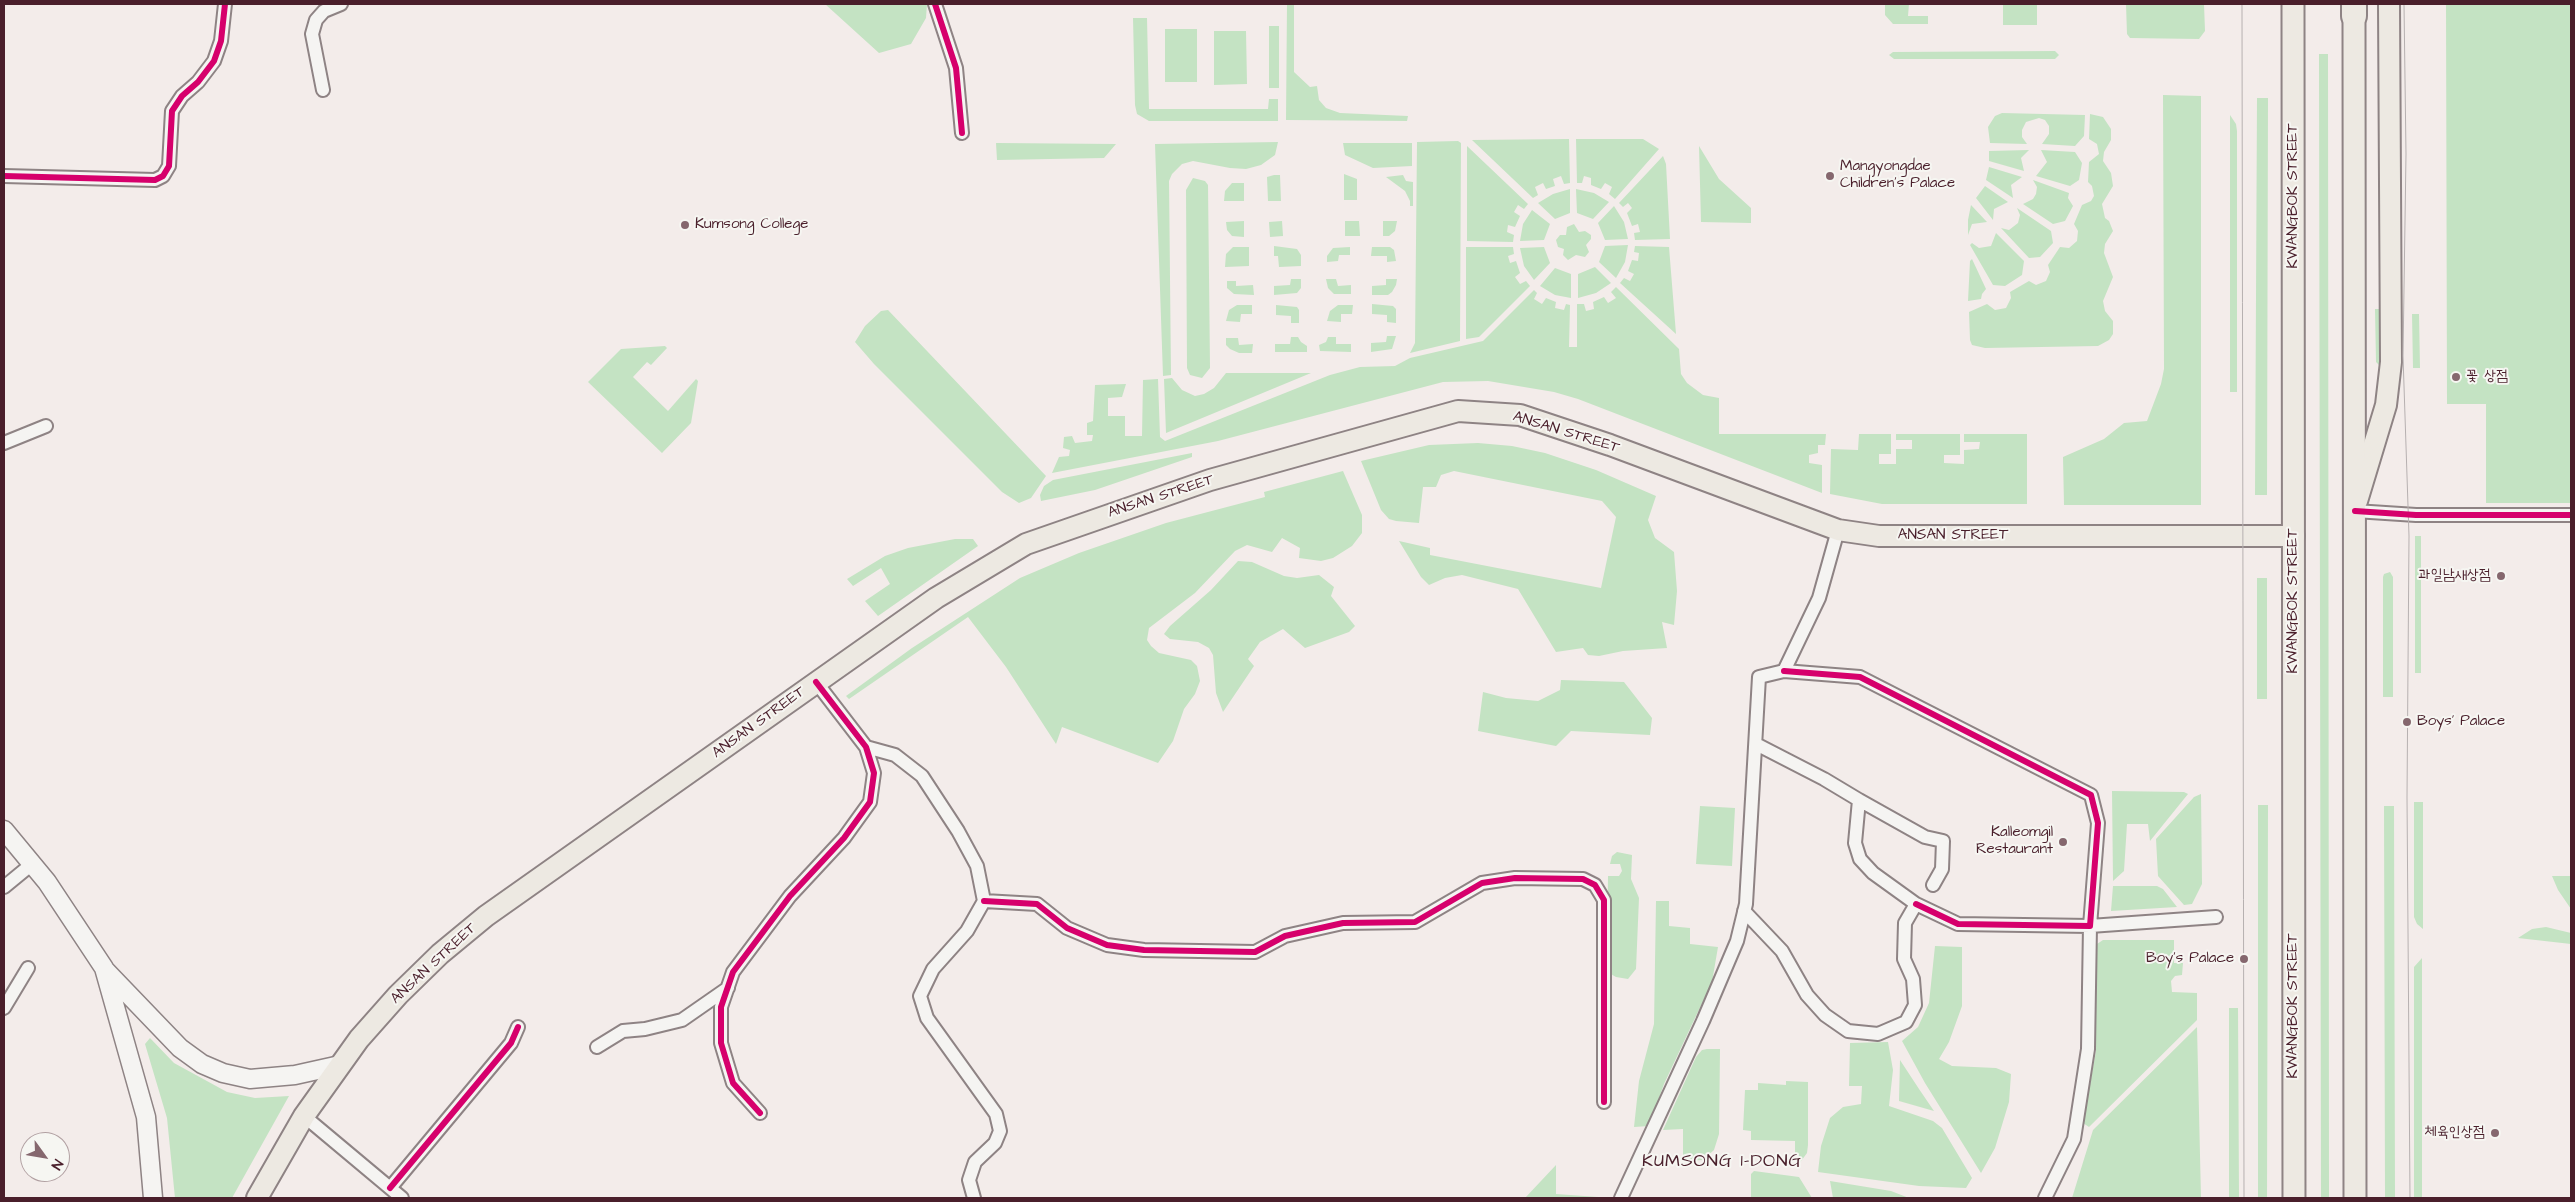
<!DOCTYPE html>
<meta charset="utf-8">
<style>
body{margin:0}
#map{position:relative;width:2575px;height:1202px;overflow:hidden;background:#f3ecea;font-family:"Architects Daughter",sans-serif}
canvas{display:block}
.frame{position:absolute;inset:0;border:5px solid #4a1f2b;pointer-events:none}
.north{position:absolute;left:20px;top:1132px;width:50px;height:50px;box-sizing:border-box;background:#f6f6f2;border:1px solid #b1a0a2;border-radius:50%;rotate:122deg;font-size:14px;font-weight:700;line-height:20px;text-align:center;color:#4a1f2b}
.north::after{content:'';display:block;margin:auto;width:18px;height:22px;background:#85676e;clip-path:polygon(50% 0,100% 100%,50% 72%,0 100%)}
</style>
<div id="map">
<canvas width="2575" height="1202"></canvas>
<div class="frame"></div>
<div class="north">N</div>
</div>
<script>
const ctx = document.querySelector('canvas').getContext('2d');
ctx.lineJoin = 'round';
function fill(path, color) {
  ctx.fillStyle = color;
  ctx.fill(path, 'evenodd');
}
function shape(rows) {
  const path = new Path2D();
  for (const r of rows) {
    path.moveTo(r[0], r[1]);
    for (let i = 2; i < r.length; i += 2) path.lineTo(r[i], r[i + 1]);
  }
  return path;
}
function stroke(path, color, width, dash) {
  ctx.strokeStyle = color;
  ctx.lineWidth = width;
  ctx.lineCap = dash ? 'butt' : 'round';
  ctx.setLineDash(dash || []);
  ctx.stroke(path);
}
function write(font, color, halo, rows, align = 'center') {
  ctx.font = font + ' "Architects Daughter","Poor Story",sans-serif';
  ctx.lineWidth = 4;
  ctx.setLineDash([]);
  ctx.textBaseline = 'middle';
  ctx.strokeStyle = halo;
  ctx.fillStyle = color;
  for (const [text, x, y, turn = 0] of rows) {
    ctx.save();
    ctx.translate(x, y);
    ctx.rotate((+turn || 0) * Math.PI / 180);
    ctx.textAlign = isNaN(turn) ? turn : align;
    if (halo) ctx.strokeText(text, 0, 0);
    ctx.fillText(text, 0, 0);
    ctx.restore();
  }
}
const green = shape([
 [825,4,927,4,926,18,911,44,879,53],
 [1287,4,1294,4,1294,72,1310,87,1317,86,1319,100,1326,108,1340,113,1408,116,1407,121,1286,120],
 [1885,4,1928,4,1909,4,1908,16,1928,16,1928,24,1893,24,1885,15],
 [2003,4,2037,4,2037,25,2003,25],
 [2126,4,2204,4,2205,31,2199,39,2130,38,2127,34],
 [2446,4,2571,4,2571,503,2486,503,2486,404,2447,404],
 [1133,18,1147,18,1149,109,1268,109,1269,99,1278,99,1278,121,1149,121,1137,114,1135,105],
 [1269,26,1279,26,1279,88,1269,88],
 [1165,29,1197,29,1197,82,1165,82],
 [1214,31,1246,31,1247,84,1214,85],
 [2055,51,2059,55,2055,59,1894,59,1889,55,1893,52],
 [2319,54,2328,54,2329,1198,2321,1198],
 [2163,95,2201,96,2201,505,2064,505,2063,457,2104,439,2124,423,2147,421,2161,384,2164,369],
 [2257,98,2268,98,2267,495,2255,495],
 [2002,113,2085,115,2084,136,2075,146,2042,144,2049,134,2049,126,2045,120,2039,118,2026,122,2022,130,2022,137,2027,144,1990,143,1988,127,1995,116],
 [2090,114,2103,117,2111,129,2111,140,2104,152,2103,161,2111,173,2113,186,2102,204,2105,218,2109,221,2113,231,2105,244,2104,253,2113,277,2103,301,2105,311,2113,321,2113,334,2109,340,2098,346,1985,348,1972,345,1970,340,1969,312,1987,304,1995,310,2006,308,2011,298,2010,292,2029,281,2036,285,2046,281,2050,272,2048,265,2060,247,2069,248,2077,241,2078,231,2074,224,2082,205,2091,201,2094,196,2092,186,2088,182,2089,162,2099,154,2097,144,2089,139],
 [2230,115,2236,124,2237,131,2237,392,2230,392],
 [1569,139,1570,183,1564,184,1561,176,1553,179,1555,186,1546,189,1543,183,1535,187,1538,195,1533,198,1472,140],
 [1576,139,1643,139,1659,149,1615,199,1609,194,1612,187,1605,183,1601,189,1591,185,1591,178,1584,176,1582,183,1577,183],
 [1458,141,1461,143,1460,341,1410,353,1415,343,1417,142],
 [1278,142,1275,155,1261,165,1246,169,1230,168,1193,161,1182,164,1172,174,1169,181,1171,375,1163,376,1155,144],
 [996,143,997,143,1116,144,1104,158,997,160],
 [1343,143,1412,143,1412,166,1373,168,1345,155],
 [1467,146,1528,204,1524,209,1518,205,1514,212,1520,216,1515,227,1508,225,1507,232,1514,235,1513,242,1467,241],
 [1699,146,1719,179,1751,208,1751,223,1701,222],
 [2029,150,2021,158,2024,171,1989,161,1989,151],
 [2041,150,2075,152,2082,163,2079,180,2070,186,2036,176,2047,162],
 [1663,156,1666,164,1670,239,1635,240,1634,233,1640,232,1638,224,1632,226,1627,213,1632,208,1628,203,1623,207,1619,203],
 [1989,167,2022,177,2011,185,2013,198,1986,180],
 [1344,174,1357,179,1357,200,1344,200],
 [1274,175,1280,175,1281,201,1268,201,1267,177],
 [1403,175,1406,181,1413,182,1413,206,1410,206,1410,201,1405,191,1386,177],
 [1193,178,1205,181,1208,185,1210,368,1202,378,1190,375,1187,368,1186,190],
 [2033,180,2069,193,2068,198,2073,206,2065,221,2053,224,2023,204,2033,199,2036,194,2037,187],
 [1232,183,1244,183,1244,201,1224,201,1225,191],
 [1985,186,2008,202,1994,209,1993,220,1976,198],
 [1570,189,1570,213,1555,219,1538,203,1553,194],
 [1576,189,1594,193,1609,202,1593,219,1577,213],
 [1971,205,1987,222,1972,224,1968,235,1968,220],
 [1614,206,1624,222,1628,239,1605,240,1598,223],
 [2017,208,2051,231,2053,243,2040,257,2029,258,2001,228,2009,230,2018,223,2020,215],
 [1532,210,1550,224,1544,240,1520,241,1523,224],
 [1244,221,1244,237,1232,236,1227,230,1226,222],
 [1282,221,1283,236,1270,237,1269,222],
 [1345,221,1359,221,1360,236,1345,236],
 [1383,221,1397,221,1395,231,1389,236,1383,236],
 [1574,224,1579,232,1585,231,1591,235,1591,239,1586,245,1589,252,1585,257,1576,255,1568,260,1563,255,1564,249,1558,247,1556,240,1560,235,1566,235,1567,227],
 [1996,233,2024,261,2022,275,2005,286,1993,285,1970,245,1972,243,1979,248,1991,246],
 [1628,245,1625,262,1616,278,1599,262,1605,246],
 [1274,246,1297,249,1301,255,1301,266,1279,267,1278,256,1274,256],
 [1635,246,1669,247,1676,334,1620,283,1624,278,1630,281,1634,274,1628,271,1632,260,1638,261,1639,253,1634,252],
 [1233,247,1249,247,1249,266,1225,267,1226,254],
 [1350,247,1350,255,1339,255,1338,261,1327,262,1327,256,1333,248],
 [1372,247,1390,247,1394,250,1396,261,1387,262,1387,256,1371,256],
 [1466,247,1513,247,1514,254,1508,256,1510,263,1516,261,1520,273,1515,277,1520,284,1526,281,1530,286,1479,337,1466,339],
 [1544,247,1550,263,1534,280,1524,266,1520,248],
 [1972,259,1986,289,1982,294,1981,299,1968,301,1970,261],
 [1595,267,1611,283,1596,293,1578,298,1578,274],
 [1555,268,1571,274,1571,298,1555,295,1540,286],
 [1291,279,1301,279,1301,288,1297,293,1274,295,1274,286,1290,285],
 [1326,279,1336,279,1338,286,1351,285,1351,294,1334,294,1328,288],
 [1386,279,1397,279,1396,285,1392,292,1388,295,1372,295,1372,286,1386,285],
 [1227,281,1236,281,1236,286,1253,285,1254,295,1234,294,1227,288],
 [1616,287,1679,349,1681,374,1687,383,1703,395,1719,398,1719,434,1826,434,1825,445,1818,445,1818,453,1809,455,1809,463,1822,465,1822,493,1578,399,1554,392,1488,381,1443,382,1218,441,1052,473,1059,457,1069,456,1070,450,1063,448,1064,437,1072,436,1075,443,1092,441,1093,435,1087,435,1087,423,1093,421,1095,385,1126,384,1122,397,1108,398,1108,416,1125,416,1125,436,1142,436,1143,380,1158,379,1160,437,1165,441,1330,375,1360,367,1395,366,1410,358,1483,341,1534,290,1537,293,1534,299,1542,304,1546,298,1556,302,1555,308,1564,310,1566,304,1570,305,1569,347,1577,347,1577,304,1584,304,1586,311,1594,309,1593,302,1604,297,1608,303,1616,298,1611,292],
 [1372,304,1393,306,1396,309,1396,323,1387,322,1387,315,1372,314],
 [1237,305,1252,305,1252,314,1241,314,1240,322,1226,321,1229,310],
 [1276,305,1297,307,1299,310,1299,323,1291,323,1291,316,1276,315],
 [1338,305,1353,305,1352,314,1341,314,1341,322,1327,321,1330,311],
 [2375,309,2383,309,2383,365,2380,366,2376,362],
 [888,310,1046,476,1031,498,1019,503,1002,492,874,364,855,342,865,326,881,311],
 [2412,314,2419,314,2420,368,2413,368],
 [1387,336,1396,336,1392,349,1371,352,1371,343,1386,342],
 [1291,337,1298,337,1301,342,1307,346,1307,352,1275,352,1275,344,1290,344],
 [1328,337,1336,337,1336,344,1351,344,1351,352,1320,351,1319,345,1326,342],
 [1226,338,1238,338,1239,345,1253,344,1252,353,1239,353,1230,349,1226,345],
 [665,346,667,348,651,365,647,362,633,377,668,411,696,379,698,381,691,423,662,453,588,382,621,349],
 [1226,373,1311,373,1166,433,1164,379,1172,378,1182,390,1195,396,1204,394,1214,388],
 [1859,434,1891,434,1891,454,1879,454,1879,464,1896,464,1896,449,1912,449,1912,440,1896,440,1896,434,1960,434,1960,455,1944,455,1944,463,1964,464,1964,450,1979,449,1980,442,1964,442,1964,434,2027,434,2027,504,1882,504,1830,494,1831,449,1858,450],
 [1478,443,1512,446,1545,453,1596,470,1656,496,1648,520,1655,538,1674,552,1677,591,1674,625,1662,622,1667,648,1623,651,1599,656,1588,655,1583,648,1556,652,1518,589,1462,575,1445,578,1429,585,1421,577,1399,541,1430,548,1430,555,1601,588,1616,517,1602,501,1454,471,1441,475,1436,487,1423,487,1419,523,1396,521,1389,519,1381,510,1361,461,1429,445],
 [1192,453,1192,457,1095,490,1041,501,1040,495,1044,486,1053,480],
 [1343,471,1362,515,1362,533,1352,546,1333,558,1321,561,1299,558,1300,548,1282,538,1272,552,1247,545,1235,551,1195,593,1149,628,1147,640,1151,646,1159,653,1191,660,1197,666,1200,681,1195,694,1184,709,1173,741,1158,763,1062,727,1056,744,1006,667,968,617,849,699,846,696,912,648,1020,578,1079,553,1166,523,1265,497,1264,492],
 [2415,536,2421,536,2421,673,2415,673],
 [955,539,973,539,978,546,878,616,865,601,890,584,881,568,853,586,847,579,885,556,908,548],
 [1238,561,1252,562,1284,576,1297,578,1319,575,1334,587,1331,596,1355,626,1349,632,1305,648,1283,629,1260,642,1248,659,1254,666,1223,712,1216,693,1213,655,1209,648,1198,642,1170,639,1164,634,1170,626,1211,590],
 [2390,572,2393,577,2393,697,2383,697,2383,577,2384,574],
 [2257,578,2267,578,2267,699,2257,699],
 [1561,680,1624,682,1652,718,1650,735,1571,731,1556,746,1478,731,1483,692,1506,698,1538,701,1560,690],
 [2112,791,2184,792,2188,794,2150,841,2148,824,2127,824,2124,871,2113,881],
 [2201,794,2202,884,2192,904,2184,905,2158,876,2156,839,2194,797],
 [2414,802,2423,802,2423,929,2417,924,2414,917],
 [2258,805,2268,805,2267,1198,2258,1198],
 [1700,806,1735,808,1732,866,1696,864],
 [2384,806,2394,806,2395,1198,2385,1198],
 [1617,852,1632,855,1631,879,1639,898,1636,969,1628,979,1616,977,1609,973,1607,963,1608,876,1619,876,1622,871,1620,864,1610,864,1612,856],
 [2552,876,2571,876,2571,909,2558,890],
 [2113,886,2157,886,2163,889,2177,907,2111,911],
 [1656,901,1669,901,1669,926,1690,928,1690,944,1718,947,1712,982,1664,1084,1649,1126,1634,1127,1639,1081,1654,1024],
 [2546,927,2571,933,2571,944,2518,938,2532,929],
 [2103,940,2174,940,2174,963,2183,963,2182,975,2175,976,2171,981,2172,992,2197,993,2197,1020,2089,1127,2083,1123,2096,1051,2094,946],
 [1935,946,1962,947,1962,1006,1949,1042,1939,1059,1952,1066,1996,1068,2011,1074,2009,1102,1995,1148,1981,1173,1925,1083,1902,1041,1918,1027,1929,1003],
 [2422,958,2422,1198,2414,1198,2414,967],
 [2229,1008,2238,1008,2239,1198,2229,1198],
 [2197,1027,2201,1198,2072,1198,2093,1130],
 [150,1038,174,1063,227,1092,255,1098,289,1096,232,1198,175,1198,167,1118,145,1044],
 [1888,1042,1893,1070,1889,1106,1933,1121,1942,1128,1972,1178,1966,1188,1919,1186,1818,1172,1821,1146,1830,1118,1843,1107,1861,1104,1862,1086,1849,1086,1850,1043],
 [1707,1049,1720,1049,1719,1134,1714,1150,1703,1160,1683,1161,1683,1129,1663,1130,1696,1057,1702,1050],
 [1900,1060,1919,1089,1934,1111,1899,1101],
 [1786,1081,1808,1082,1808,1145,1807,1153,1799,1164,1795,1165,1795,1141,1751,1140,1751,1131,1743,1130,1745,1090,1758,1090,1758,1083,1786,1085],
 [1556,1165,1556,1194,1612,1198,1525,1198],
 [1754,1171,1799,1177,1812,1198,1751,1198,1751,1174],
 [1830,1181,1891,1191,1909,1198,1833,1198]
]);
const minor = shape([
 [935,4,956,68,962,133],
 [323,90,312,34,316,20,324,11,341,4],
 [4,176,155,180,163,176,169,166,172,111,182,96,198,82,214,61,221,41,225,4],
 [4,443,46,426],
 [2355,511,2416,515,2571,515],
 [1784,671,1860,677,2091,795,2098,823,2090,926,1958,924,1916,904],
 [866,747,895,755,922,776,958,831,977,866,984,901,967,931,933,969,920,996,927,1018,996,1114,1000,1131,995,1143,975,1162,969,1180,974,1198],
 [1859,800,1925,837,1943,841,1942,869,1933,885],
 [4,887,32,864],
 [984,901,1037,904,1067,928,1107,945,1144,950,1255,952,1285,936,1343,923,1415,922,1482,883,1515,878,1583,879,1595,885,1604,900,1604,1102],
 [1744,911,1782,951,1807,995,1825,1015,1848,1031,1878,1034,1906,1022,1915,1005,1913,979,1904,959,1905,923,1916,904,1873,873,1860,859,1855,843,1859,800,1824,779,1756,744],
 [4,1008,28,968],
 [597,1047,623,1031,645,1029,682,1020,728,988],
 [760,1113,733,1083,721,1043,721,1007,733,972,790,896,844,838,870,802,874,773,866,747,816,682],
 [304,1116,402,1198],
 [390,1188,511,1043,518,1027],
 [1621,1198,1703,1021,1737,941,1746,904,1759,677,1784,671,1819,598,1838,530],
 [2045,1198,2074,1139,2088,1049,2090,926,2216,917]
]);
const secondary = shape([
 [4,830,47,882,104,968,146,1117,153,1198],
 [106,971,180,1048,202,1064,223,1073,250,1079,295,1075,340,1065]
]);
const primary = shape([
 [2357,501,2386,405,2391,362,2389,4],
 [257,1198,304,1116,359,1039,398,995,440,954,486,916,936,598,1026,544,1210,480,1458,411,1520,415,1610,445,1838,530,1879,536,2294,536]
]);
const trunk = shape([
 [2293,4,2294,1198],
 [2354,16,2355,1198]
]);
const motorway = shape([
 [2354,4,2354,16]
]);
const tram = shape([
 [2242,4,2244,1198],
 [2404,4,2406,154,2403,356,2409,536,2407,797,2410,1198]
]);
const cycleway = shape([
 [935,4,956,68,962,133],
 [4,176,155,180,163,176,169,166,172,111,182,96,198,82,214,61,221,41,225,4],
 [2355,511,2416,515,2571,515],
 [1784,671,1860,677,2091,795,2098,823,2090,926,1958,924,1916,904],
 [984,901,1037,904,1067,928,1107,945,1144,950,1255,952,1285,936,1343,923,1415,922,1482,883,1515,878,1583,879,1595,885,1604,900,1604,1102],
 [760,1113,733,1083,721,1043,721,1007,733,972,790,896,844,838,870,802,874,773,866,747,816,682],
 [390,1188,511,1043,518,1027]
]);
const markers = [
 [1830,176,5,"#85676e"],
 [685,225,5,"#85676e"],
 [2456,377,5,"#85676e"],
 [2501,576,5,"#85676e"],
 [2407,722,5,"#85676e"],
 [2063,842,5,"#85676e"],
 [2244,959,5,"#85676e"],
 [2495,1133,5,"#85676e"]
];
const poiNames = [
 ["Mangyongdae",1840,167],
 ["Children's Palace",1840,184],
 ["Kumsong College",695,225],
 ["꽃 상점",2466,377],
 ["과일남새상점",2491,576,"right"],
 ["Boys' Palace",2417,722],
 ["Kalleomgil",2053,833,"right"],
 ["Restaurant",2053,850,"right"],
 ["Boy's Palace",2234,959,"right"],
 ["체육인상점",2485,1133,"right"]
];
const streetNames = [
 ["KWANGBOK STREET",2294,196,-90],
 ["ANSAN STREET",1566,433,17],
 ["ANSAN STREET",1161,497,-18],
 ["ANSAN STREET",1953,536],
 ["KWANGBOK STREET",2294,601,-90],
 ["ANSAN STREET",759,723,-36],
 ["ANSAN STREET",434,964,-43],
 ["KWANGBOK STREET",2294,1006,-90]
];
const quarterNames = [
 ["KUMSONG 1-DONG",1722,1162]
];
fill(green, '#c4e3c3');
stroke(minor, '#8e8384', 16);
stroke(secondary, '#8e8384', 21);
stroke(primary, '#8e8384', 24);
stroke(trunk, '#8e8384', 25);
stroke(motorway, '#8e8384', 28);
stroke(minor, '#f5f4f2', 12);
stroke(secondary, '#f5f4f2', 18);
stroke(primary, '#ede9e2', 20);
stroke(trunk, '#ede9e2', 21);
stroke(motorway, '#ede9e2', 24);
stroke(tram, '#b6b0b0', 1);
stroke(cycleway, '#d6006c', 6);
for (const [x, y, r, color] of markers) {
  const dot = new Path2D();
  dot.arc(x, y, r, 0, 2 * Math.PI);
  ctx.fillStyle = color;
  ctx.fill(dot);
  stroke(dot, '#f6f6f2', 2);
}
write('15px', '#4a1f2b', '#f6f6f2', poiNames, 'left');
write('15px', '#4a1f2b', '#f6f6f2', streetNames);
ctx.letterSpacing = '1px';
write('18px', '#4a1f2b', '#f6f6f2', quarterNames);
ctx.letterSpacing = '0px';
</script>
